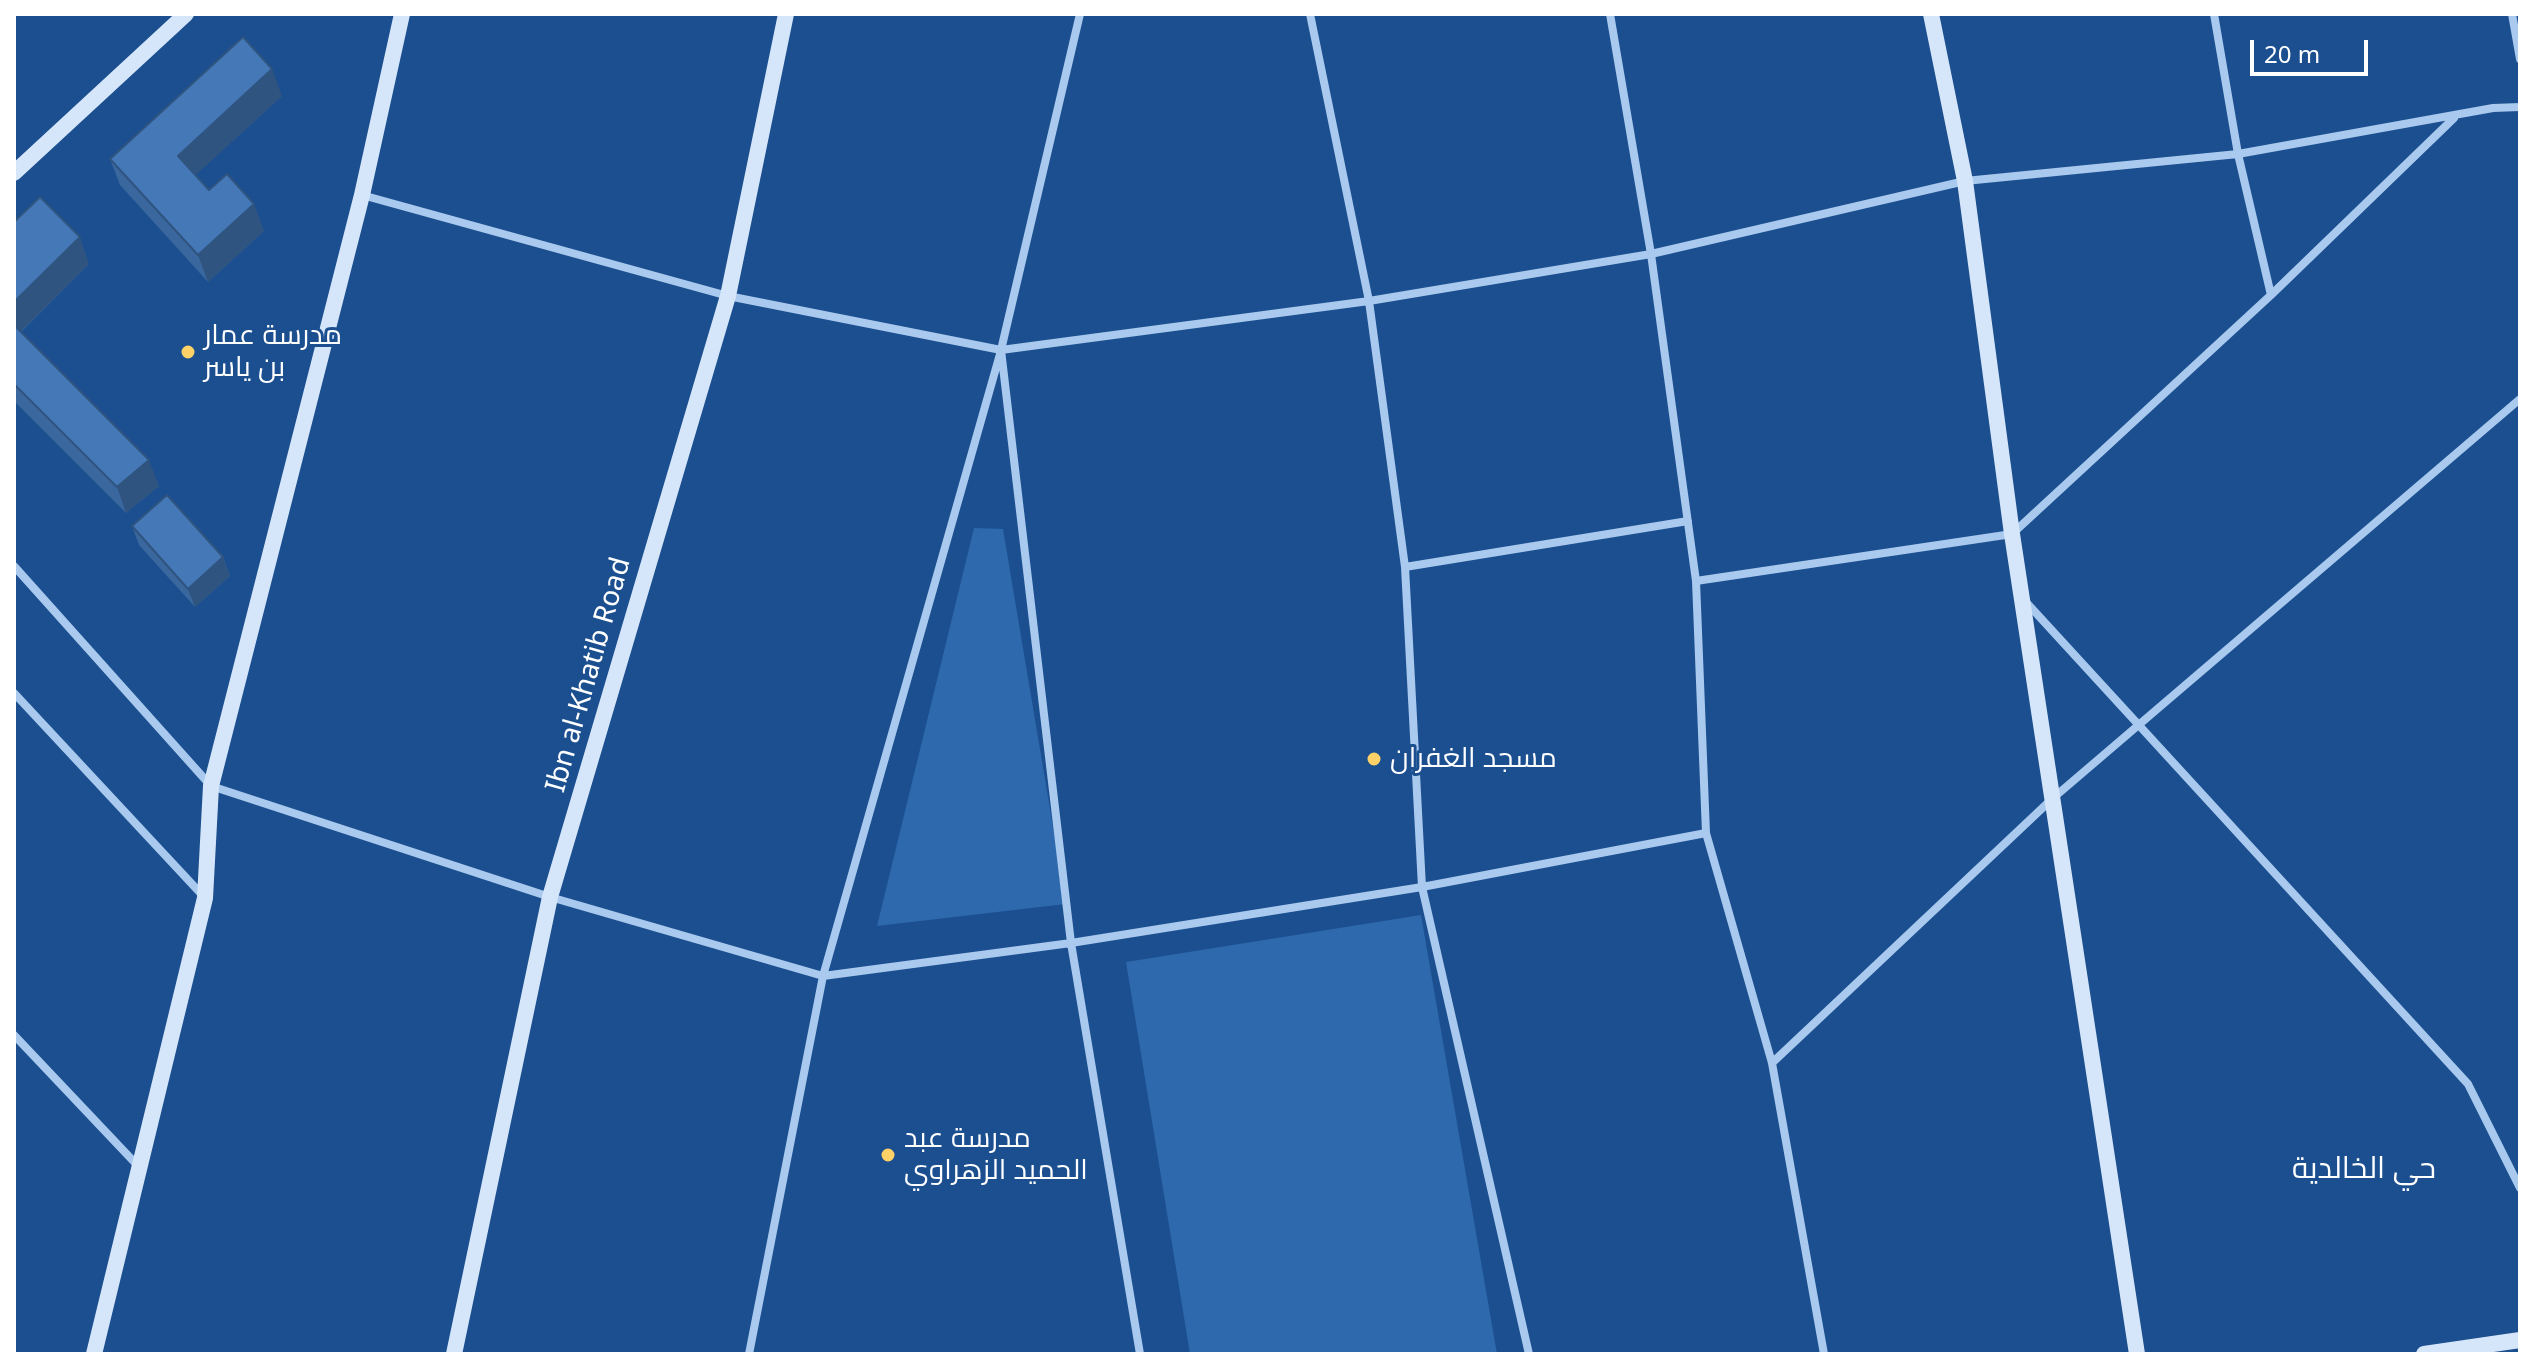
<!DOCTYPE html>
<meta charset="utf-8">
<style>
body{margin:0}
#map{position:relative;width:2534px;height:1368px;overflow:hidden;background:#1b4f8f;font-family:"Noto Sans",sans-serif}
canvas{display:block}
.frame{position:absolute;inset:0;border:16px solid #fff;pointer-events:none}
.scale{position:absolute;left:2250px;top:40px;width:118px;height:36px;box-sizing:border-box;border:4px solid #fff;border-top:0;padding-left:10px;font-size:24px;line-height:28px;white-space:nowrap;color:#fff;-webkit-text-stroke:6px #1b4f8f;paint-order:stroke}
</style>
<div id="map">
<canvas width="2534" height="1368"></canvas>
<div class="frame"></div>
<div class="scale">20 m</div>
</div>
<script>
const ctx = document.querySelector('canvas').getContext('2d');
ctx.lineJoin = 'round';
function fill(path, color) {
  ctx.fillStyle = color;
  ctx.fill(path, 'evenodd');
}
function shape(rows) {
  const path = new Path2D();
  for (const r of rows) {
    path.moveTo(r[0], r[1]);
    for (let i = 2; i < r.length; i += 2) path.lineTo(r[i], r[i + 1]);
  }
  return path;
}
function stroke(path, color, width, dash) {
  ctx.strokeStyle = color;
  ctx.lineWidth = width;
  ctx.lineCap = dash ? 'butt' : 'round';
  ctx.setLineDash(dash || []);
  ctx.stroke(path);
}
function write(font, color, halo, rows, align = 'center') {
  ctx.font = font + ' "Noto Sans",Cairo,sans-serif';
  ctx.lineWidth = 6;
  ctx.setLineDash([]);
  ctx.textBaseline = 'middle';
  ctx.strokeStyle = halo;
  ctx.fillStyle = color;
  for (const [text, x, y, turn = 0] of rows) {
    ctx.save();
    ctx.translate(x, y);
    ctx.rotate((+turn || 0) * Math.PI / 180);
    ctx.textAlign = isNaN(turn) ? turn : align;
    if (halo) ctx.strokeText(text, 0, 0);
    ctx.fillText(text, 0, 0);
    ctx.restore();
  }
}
const green = shape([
 [974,528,1003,529,1066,904,877,926],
 [1421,915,1497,1354,1190,1354,1126,962]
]);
const street = shape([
 [1080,14,1001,350,1071,943,1140,1354],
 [1310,14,1369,301,1405,567,1422,887,1529,1354],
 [1610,14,1651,254,1696,581,1706,833,1772,1063,1824,1354],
 [2214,14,2238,154,2271,295],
 [2512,14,2520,59],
 [362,195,728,296,1001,350,1369,301,1651,254,1965,181,2238,154,2493,108,2520,107],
 [14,566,211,786,550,897,823,976,1071,943,1422,887,1706,833],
 [1405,567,1688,521],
 [1696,581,2012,534,2271,295,2454,118],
 [2025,601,2468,1084,2520,1188],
 [14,693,205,898],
 [14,1035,139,1167],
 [1772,1063,2052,799,2520,399],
 [749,1354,823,976,1000,354]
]);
const secondary = shape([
 [1931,14,1965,181,2012,534,2137,1354],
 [14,173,186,14],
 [94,1354,205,898,211,786,362,195,402,14],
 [454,1354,550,897,728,296,786,14],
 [2424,1354,2520,1340]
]);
const wall = shape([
 [282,96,195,175,209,190,264,231,208,282,120,185,110,159],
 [14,222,89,264,21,332,159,486,126,513,14,401],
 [132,526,223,557,230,576,195,607,139,545]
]);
const shadedWall = shape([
 [272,69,282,96,187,183,178,156],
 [254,204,264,231,208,282,198,255],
 [80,237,89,264,14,338,14,302],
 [149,460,159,486,126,513,117,487],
 [223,557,230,576,195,607,188,589]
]);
const building = shape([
 [243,37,272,69,178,156,209,190,227,174,254,204,198,255,110,159,243,37],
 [40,197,80,237,14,302,14,222,40,197],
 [14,325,149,460,117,487,14,384,14,325],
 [167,495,223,557,188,589,132,526,167,495]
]);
const markers = [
 [188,352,8,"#ffd166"],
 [1374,759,8,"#ffd166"],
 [888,1155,8,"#ffd166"]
];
const poiNames = [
 ["مدرسة عمار",204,336],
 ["بن ياسر",204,368],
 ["مسجد الغفران",1390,759],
 ["مدرسة عبد",904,1139],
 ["الحميد الزهراوي",904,1171]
];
const streetNames = [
 ["Ibn al-Khatib Road",589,675,-74]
];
const neighbourhoodNames = [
 ["حي الخالدية",2364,1169]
];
fill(green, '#2e69ad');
stroke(street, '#a9c9ee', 8);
stroke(secondary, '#d6e6fa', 16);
fill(wall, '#3a679d');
fill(shadedWall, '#305480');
fill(building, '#4478b7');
stroke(building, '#305480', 2);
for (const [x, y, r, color] of markers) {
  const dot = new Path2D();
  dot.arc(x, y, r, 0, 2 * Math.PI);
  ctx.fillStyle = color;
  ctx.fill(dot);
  stroke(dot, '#1b4f8f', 3);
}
write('28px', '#fff', '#1b4f8f', poiNames, 'left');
write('28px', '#fff', '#1b4f8f', streetNames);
write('30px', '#fff', '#1b4f8f', neighbourhoodNames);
</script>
